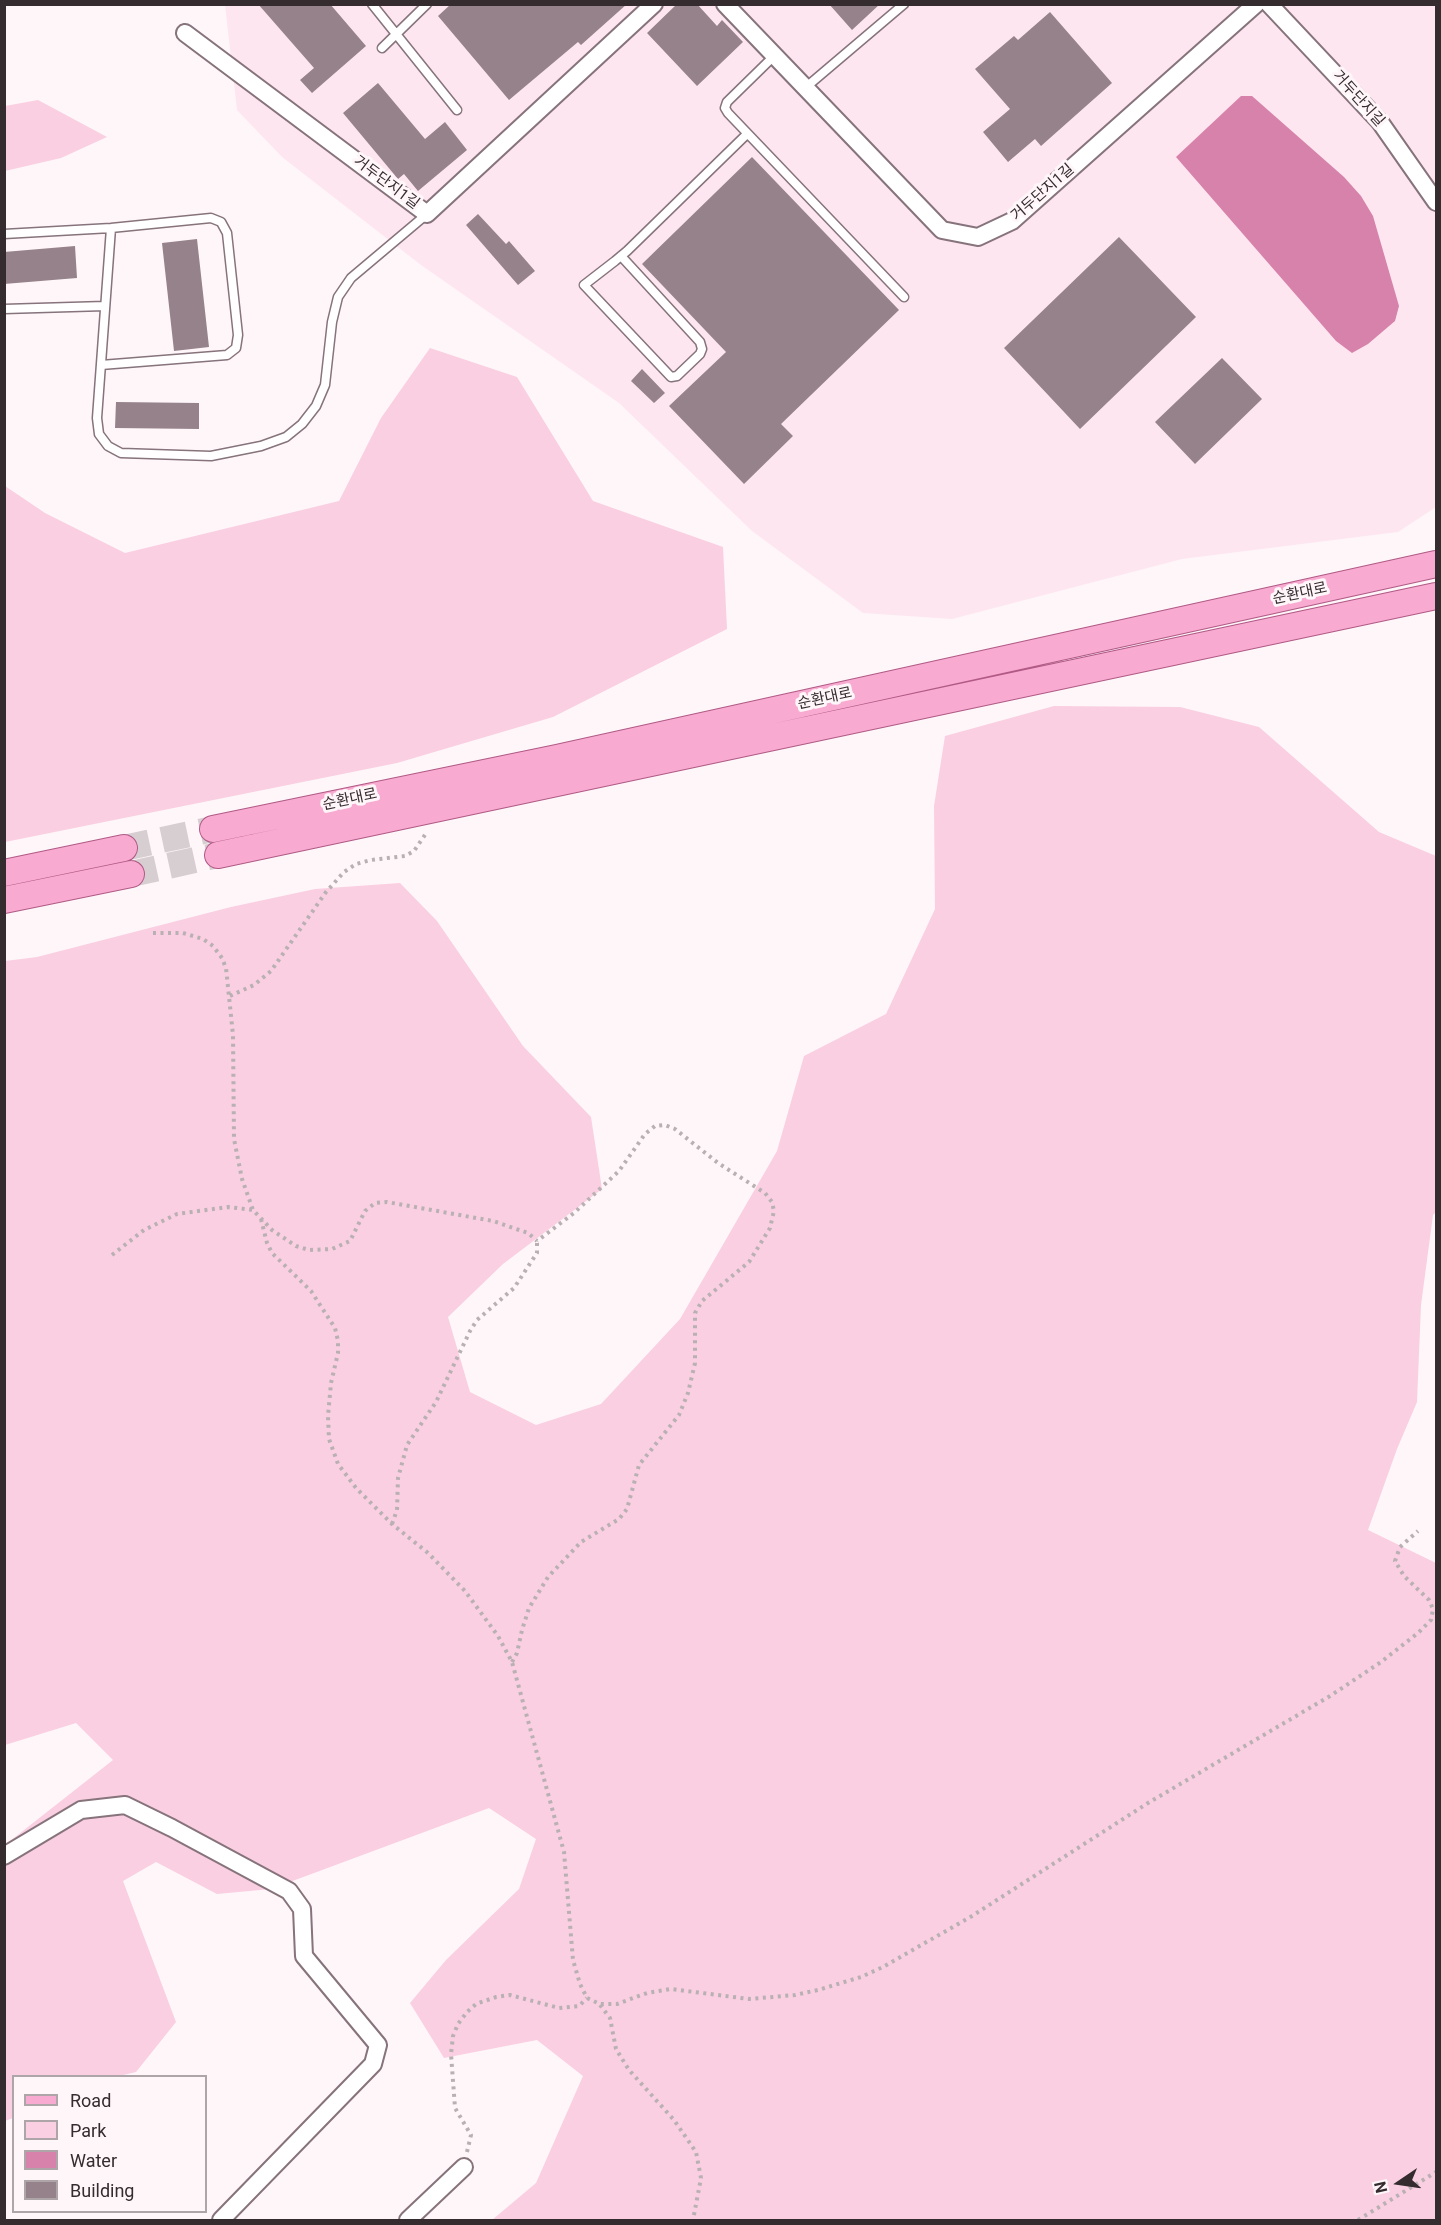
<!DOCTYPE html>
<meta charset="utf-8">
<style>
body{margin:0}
#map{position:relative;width:1441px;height:2225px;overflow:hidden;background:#fff6f9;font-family:Roboto,sans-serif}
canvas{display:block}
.frame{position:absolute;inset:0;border:6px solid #352c30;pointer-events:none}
.legend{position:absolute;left:12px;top:2075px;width:195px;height:138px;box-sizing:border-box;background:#fff6f9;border:2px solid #aea5a9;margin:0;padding:8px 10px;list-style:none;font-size:18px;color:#352c30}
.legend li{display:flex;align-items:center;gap:12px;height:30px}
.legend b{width:30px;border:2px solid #aea5a9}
.north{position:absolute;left:1369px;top:2153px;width:60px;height:60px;-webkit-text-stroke:4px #fff6f9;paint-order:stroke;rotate:257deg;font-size:16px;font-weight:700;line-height:24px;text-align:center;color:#352c30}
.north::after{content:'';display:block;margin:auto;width:21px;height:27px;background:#352c30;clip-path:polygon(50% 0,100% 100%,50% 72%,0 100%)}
</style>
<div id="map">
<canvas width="1441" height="2225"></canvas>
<div class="frame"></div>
<ul class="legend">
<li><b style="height:8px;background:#f8aad1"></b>Road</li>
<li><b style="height:16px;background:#facfe1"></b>Park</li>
<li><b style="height:16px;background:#d682aa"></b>Water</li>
<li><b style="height:16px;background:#96828a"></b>Building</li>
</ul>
<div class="north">N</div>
</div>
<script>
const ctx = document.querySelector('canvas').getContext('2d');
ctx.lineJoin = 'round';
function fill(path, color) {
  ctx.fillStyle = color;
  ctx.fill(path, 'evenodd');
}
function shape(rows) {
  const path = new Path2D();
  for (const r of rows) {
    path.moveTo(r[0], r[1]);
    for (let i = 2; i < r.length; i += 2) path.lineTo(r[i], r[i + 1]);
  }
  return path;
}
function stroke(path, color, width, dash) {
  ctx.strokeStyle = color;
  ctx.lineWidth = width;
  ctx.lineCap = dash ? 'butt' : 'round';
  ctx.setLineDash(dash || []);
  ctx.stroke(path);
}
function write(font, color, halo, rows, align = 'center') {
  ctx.font = font + ' Roboto,"Noto Sans KR",sans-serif';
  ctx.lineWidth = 6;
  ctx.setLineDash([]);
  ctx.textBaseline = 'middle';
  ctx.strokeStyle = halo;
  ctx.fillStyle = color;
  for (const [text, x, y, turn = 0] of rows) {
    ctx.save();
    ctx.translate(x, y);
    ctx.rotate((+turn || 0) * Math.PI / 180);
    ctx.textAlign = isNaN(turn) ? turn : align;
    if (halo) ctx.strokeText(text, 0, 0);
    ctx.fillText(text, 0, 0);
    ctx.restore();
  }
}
const built = shape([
 [225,5,1436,5,1436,507,1398,532,1182,559,952,619,863,613,752,531,619,403,421,265,282,157,237,110]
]);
const green = shape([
 [38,100,107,137,61,158,5,171,5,106],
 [430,348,517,377,593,501,723,547,727,629,553,717,397,763,5,842,5,486,45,513,125,553,339,501,381,418],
 [1054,706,1180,707,1259,727,1379,832,1436,856,1436,1212,1433,1215,1421,1305,1417,1402,1397,1449,1368,1530,1436,1563,1436,2220,492,2220,536,2183,583,2076,537,2040,444,2058,410,2003,446,1960,519,1889,536,1839,489,1808,271,1889,217,1894,156,1862,123,1881,176,2022,136,2072,119,2076,14,2076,13,2118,5,2121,5,1845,113,1760,76,1723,5,1745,5,961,37,957,231,907,315,889,400,883,437,921,523,1046,591,1117,602,1189,503,1264,448,1317,470,1392,536,1425,601,1404,680,1319,777,1151,804,1056,886,1014,935,909,934,806,945,736]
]);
const water = shape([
 [1241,96,1252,96,1344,177,1361,196,1373,216,1399,306,1395,321,1368,344,1352,353,1336,341,1176,157]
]);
const building = shape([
 [258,4,330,4,366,46,312,93,300,80,314,68],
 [451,4,627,4,581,45,578,42,509,100,438,16],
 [677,4,697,4,717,26,722,20,743,42,697,86,647,33],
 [829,4,880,4,852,30],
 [1050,12,1112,83,1041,146,1035,139,1008,162,983,132,1010,109,975,69,1014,36,1018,40],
 [378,83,425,139,445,122,467,150,418,191,404,174,398,179,343,113],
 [752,157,899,310,781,424,793,436,744,484,669,406,726,352,642,264],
 [478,214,506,244,509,241,535,271,518,285,466,225],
 [1119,237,1196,317,1080,429,1004,348],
 [197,239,209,347,174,351,162,243],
 [75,246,77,278,4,284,4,252],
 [1222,358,1262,399,1195,464,1155,422],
 [642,369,665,393,654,403,631,381],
 [116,402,199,403,199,429,115,428]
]);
const primaryTunnel = shape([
 [124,848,213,829],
 [131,874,218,855]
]);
const path = shape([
 [153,933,183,933,203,939,213,946,222,958,226,968,233,1035,234,1139,242,1179,253,1210,272,1230,296,1246,309,1250,332,1249,350,1241,365,1211,375,1203,387,1202,493,1221,528,1233,537,1241],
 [230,996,254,985,271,971,326,892,344,872,356,864,371,860,405,856,414,851,427,832],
 [261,1219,267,1243,272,1253,311,1291,335,1328,338,1341,338,1353,331,1383,328,1416,329,1439,338,1464,356,1488,392,1524,428,1553,465,1591,498,1636,512,1662,564,1852,573,1960,580,1984,587,1998,600,2004,617,2004,647,1993,671,1989,749,1999,795,1995,818,1990,861,1977,883,1967,972,1916,1148,1803,1330,1696,1381,1662,1418,1633,1431,1620,1433,1609,1429,1600,1404,1576,1395,1561,1400,1547,1418,1531],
 [112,1255,144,1230,177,1214,228,1207,253,1210],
 [392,1524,397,1510,398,1478,407,1445,436,1402,470,1331,477,1320,514,1288,537,1253,537,1241],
 [512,1662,517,1653,522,1630,529,1608,548,1577,581,1542,619,1519,627,1509,639,1465,679,1415,688,1393,695,1363,695,1313,702,1301,749,1262,770,1228,774,1211,772,1202,765,1193,718,1163,675,1129,665,1125,655,1126,645,1134,619,1171,574,1213,537,1241],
 [600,2005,610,2018,616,2049,629,2070,674,2120,696,2152,701,2178,693,2220],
 [467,2152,471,2135,455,2108,451,2054,453,2036,458,2024,467,2012,476,2004,496,1997,510,1995,559,2008,579,2006,587,1998],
 [1358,2220,1436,2172]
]);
const service = shape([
 [372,4,457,110],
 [382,48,427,4],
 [774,56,727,102,725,108,728,113,904,297],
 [805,88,904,4],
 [111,228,97,418,99,434,108,446,121,453,211,456,261,446,286,437,302,424,316,406,325,385,332,322,338,297,351,278,427,214],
 [4,234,111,228,211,218,221,222,227,233,238,335,236,348,227,355,101,365],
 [621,256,700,342,702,349,700,354,677,376,671,377,584,285,615,261,627,251,747,134],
 [4,309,105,306]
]);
const minor = shape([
 [725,4,942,230,978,237,1012,221,1256,4],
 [1269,4,1380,122,1436,202],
 [185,33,427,214,654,4],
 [4,1856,81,1810,125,1805,172,1828,289,1891,302,1909,304,1956,378,2045,373,2064,221,2220],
 [408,2220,464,2167]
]);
const primary = shape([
 [213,829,557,758,1436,564],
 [218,855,1436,596],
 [4,873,124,848],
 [4,900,131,874]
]);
const streetNames = [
 ["거두단지길",1358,99,48],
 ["거두단지1길",386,183,37],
 ["거두단지1길",1043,193,-41],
 ["순환대로",1300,594,-12],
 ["순환대로",825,699,-12],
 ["순환대로",350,800,-12]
];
fill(built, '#fee6f0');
fill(green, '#facfe1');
fill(water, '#d682aa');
fill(building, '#96828a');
stroke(primaryTunnel, '#d7ced1', 26, [26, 13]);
stroke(service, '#86737b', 11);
stroke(minor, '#86737b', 20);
stroke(primary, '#b05a85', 28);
stroke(path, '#b9b0b3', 4, [3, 4.5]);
stroke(service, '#fff', 8);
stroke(minor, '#fff', 16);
stroke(primary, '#f8aad1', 26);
write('15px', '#352c30', '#fff6f9', streetNames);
</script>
